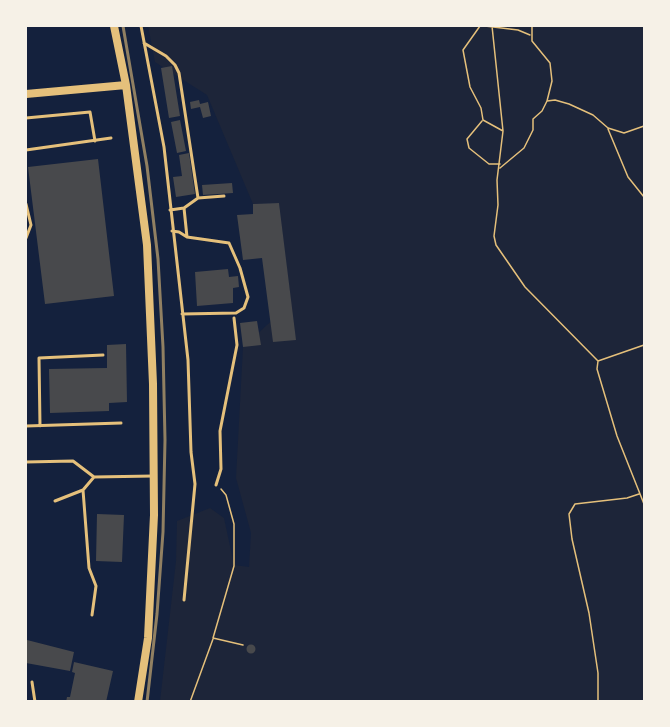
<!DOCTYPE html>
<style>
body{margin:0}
#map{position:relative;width:670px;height:727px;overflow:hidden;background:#14213d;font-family:Georgia,serif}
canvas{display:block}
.frame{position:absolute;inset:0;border:27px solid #f6f1e7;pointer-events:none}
</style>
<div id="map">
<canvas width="670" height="727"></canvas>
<div class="frame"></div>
</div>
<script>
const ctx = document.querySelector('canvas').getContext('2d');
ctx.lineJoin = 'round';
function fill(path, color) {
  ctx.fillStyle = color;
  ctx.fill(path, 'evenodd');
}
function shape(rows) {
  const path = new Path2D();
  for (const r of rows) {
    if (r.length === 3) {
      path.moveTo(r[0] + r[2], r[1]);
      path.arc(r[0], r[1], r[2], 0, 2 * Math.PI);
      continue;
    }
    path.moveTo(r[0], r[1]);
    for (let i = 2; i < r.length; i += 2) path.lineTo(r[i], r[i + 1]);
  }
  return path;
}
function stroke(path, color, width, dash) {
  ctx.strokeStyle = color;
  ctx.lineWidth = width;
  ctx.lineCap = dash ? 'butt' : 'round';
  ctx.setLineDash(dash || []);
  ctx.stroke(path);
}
const green = shape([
 [148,26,644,26,644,701,160,701,176,561,177,521,210,508,224,518,234,565,249,567,251,533,236,478,243,347,291,303,279,203,253,204,207,95,155,62]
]);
const building = shape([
 [172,66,180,116,169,118,161,68],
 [199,100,200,104,208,102,211,116,203,118,200,107,191,109,190,102],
 [180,120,186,151,177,153,171,122],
 [189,153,195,194,176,197,173,177,182,176,179,155],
 [98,159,114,296,45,304,28,167],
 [232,183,233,193,203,195,202,185],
 [279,203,296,340,273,342,262,258,243,260,237,215,253,214,253,204],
 [228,269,229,277,238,276,239,287,233,288,233,303,197,306,195,272],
 [257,321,261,345,243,347,240,323],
 [126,344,127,402,109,403,109,411,50,413,49,369,107,368,107,345],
 [97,514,124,515,122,562,96,561],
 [27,640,74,652,70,671,26,663],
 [251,649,4.5],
 [74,662,113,671,106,702,66,702,67,697,70,697,75,673,72,672]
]);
const path = shape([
 [480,26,463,50,470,87,481,108,483,120,503,131],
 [485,26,518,30,530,35],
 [492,26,503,131,497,180,498,205,494,236,496,245,525,287,598,361,597,369,617,436,644,504],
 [532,26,532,41,550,63,552,81,547,101],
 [482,121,467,139,469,148,489,164,500,164],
 [608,129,628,177,644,197],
 [500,168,524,148,533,130,533,119,542,111,547,101,555,100,569,104,593,115,608,128,624,133,644,126],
 [598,361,644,345],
 [221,489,226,495,234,524,234,566,213,638,243,645],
 [190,702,213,639],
 [598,702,598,673,589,613,572,539,569,514,575,504,627,498,639,494]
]);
const service = shape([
 [141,26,164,147,188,360,191,452,195,484,184,600],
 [144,43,166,56,175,65,179,73,198,198,184,208,187,237],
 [26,118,90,112,95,141],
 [26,150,111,138],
 [198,198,224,196],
 [26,204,31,225,26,238],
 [170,210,184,208],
 [172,231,179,232,187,237,229,243,240,268,248,297,244,308,236,313,182,314],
 [26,426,121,423],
 [40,426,39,358,103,355],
 [26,462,73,461,94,477,153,476],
 [216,485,221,469,220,431,237,345,234,318],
 [55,501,83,490],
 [92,615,96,586,89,568,83,490,94,477],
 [32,682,35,702]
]);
const tertiary = shape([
 [114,26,126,85,147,245,153,384,154,515,148,638,138,702],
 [26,94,126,85]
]);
const rail = shape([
 [123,26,147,166,158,259,163,347,165,440,163,532,157,614,147,702]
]);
fill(green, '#1d2539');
fill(building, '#48494c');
stroke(path, '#e5c07b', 1.5);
stroke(service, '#e5c07b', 3);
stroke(tertiary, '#e5c07b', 8);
stroke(rail, '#918062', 3);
</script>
